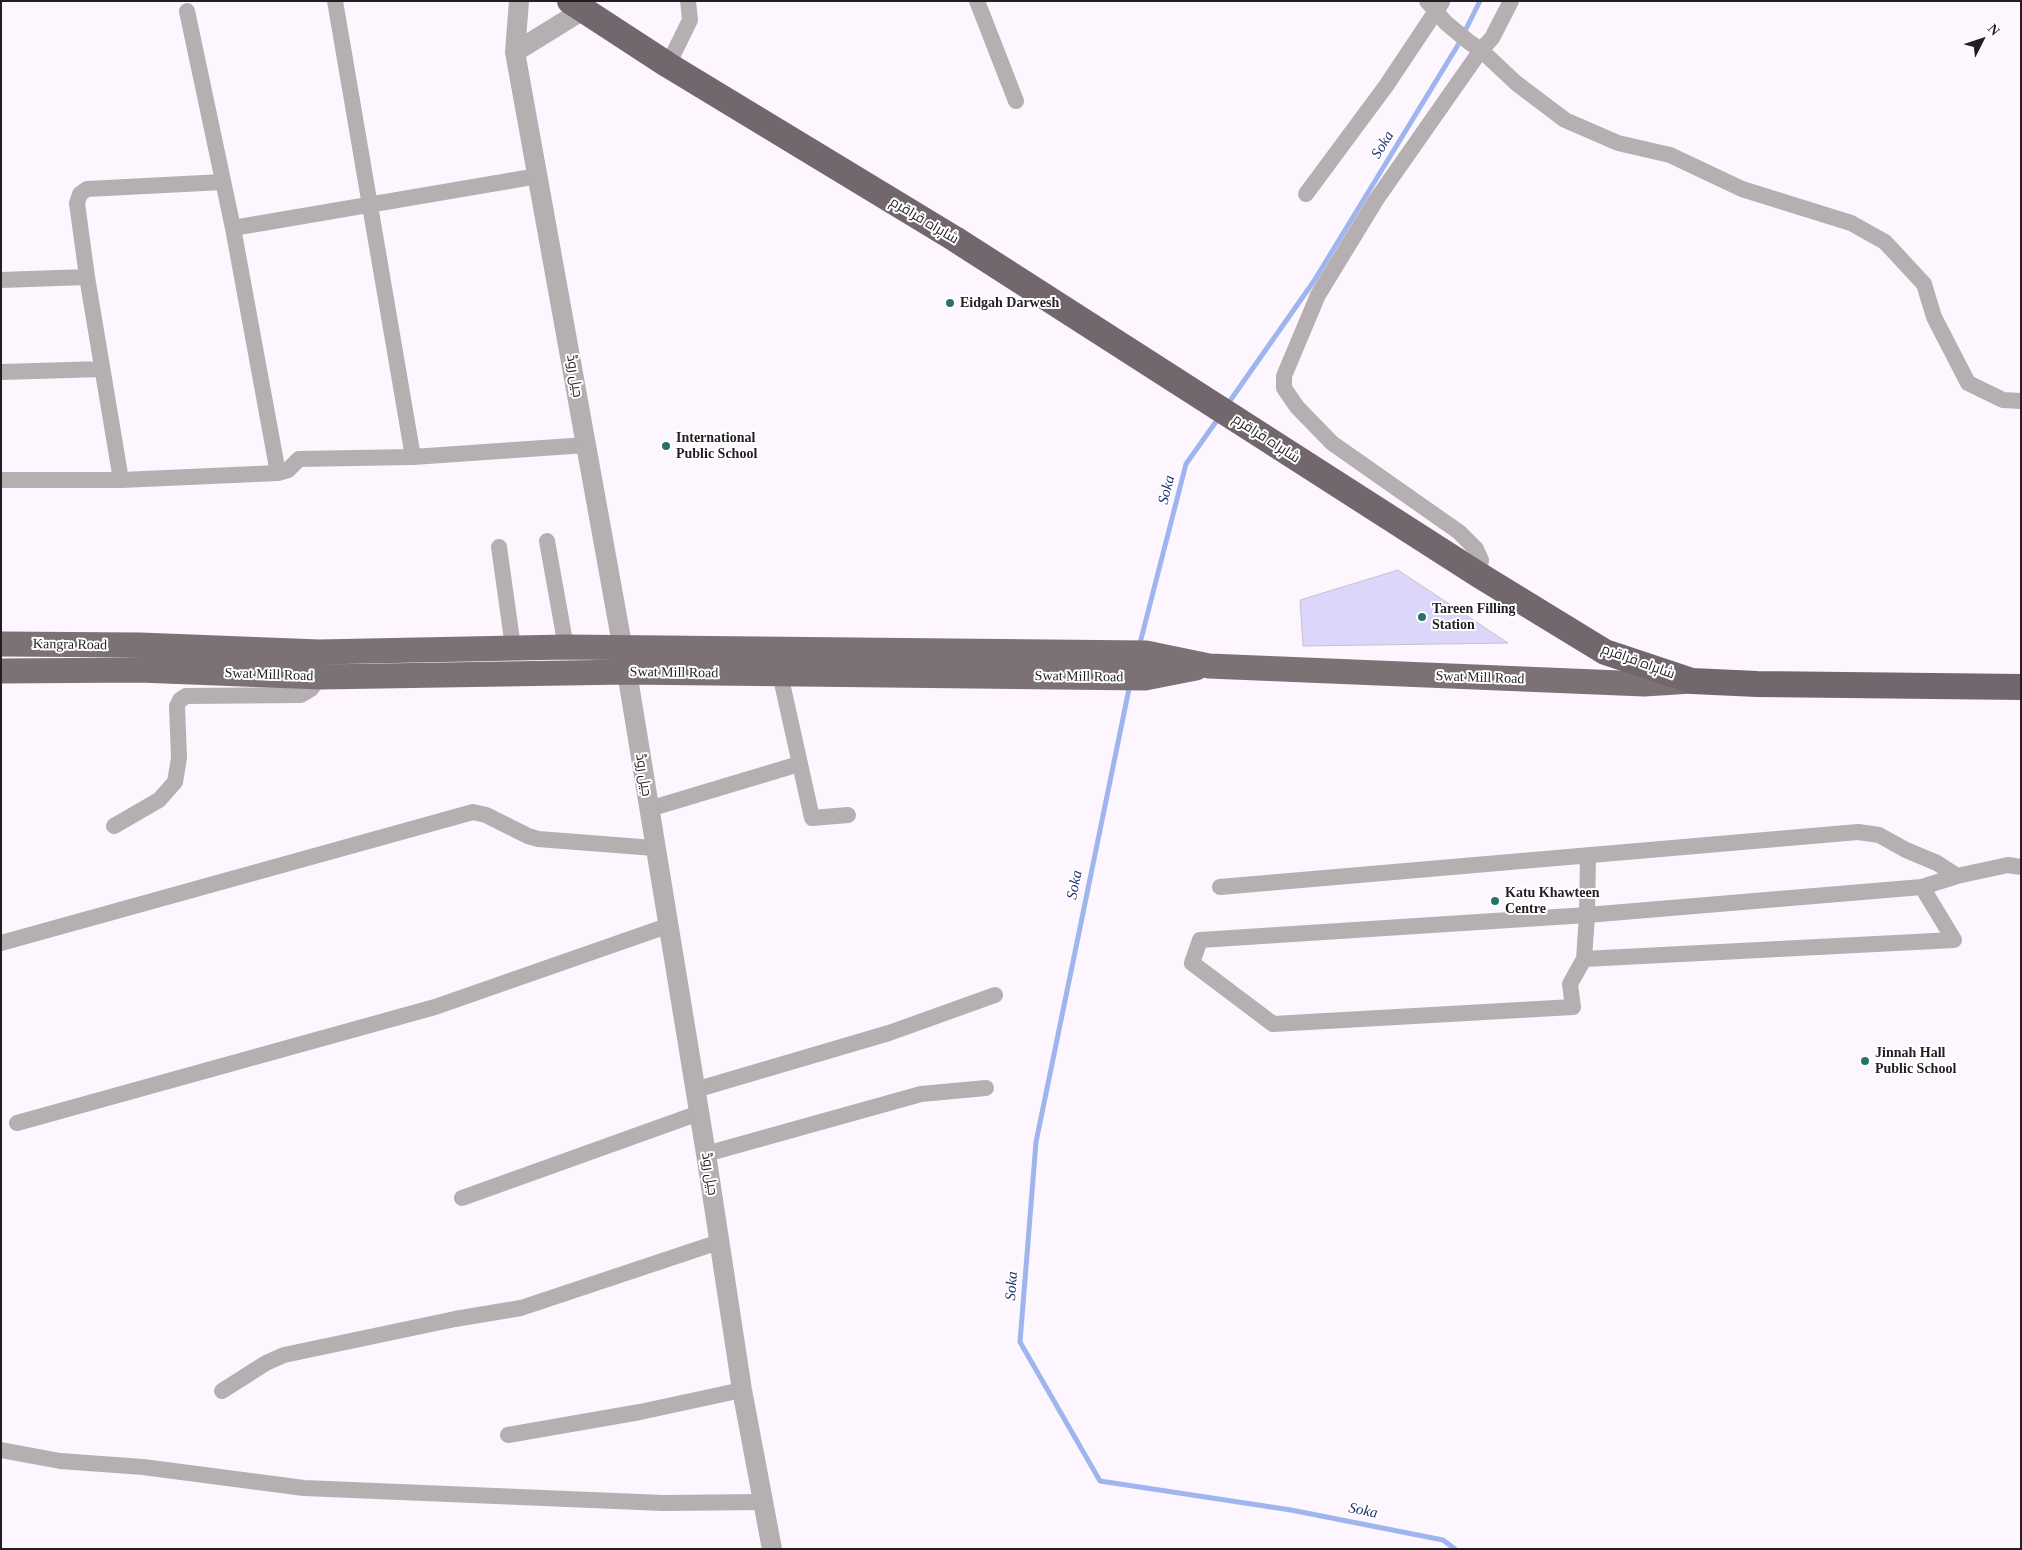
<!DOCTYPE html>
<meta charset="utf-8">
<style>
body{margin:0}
#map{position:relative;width:2022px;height:1550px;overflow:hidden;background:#fdf6fe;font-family:"Times New Roman",serif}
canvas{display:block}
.frame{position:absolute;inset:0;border:2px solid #221e22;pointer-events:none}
.north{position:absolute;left:1957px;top:15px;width:50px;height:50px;-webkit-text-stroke:4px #fff;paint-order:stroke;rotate:49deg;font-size:14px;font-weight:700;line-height:20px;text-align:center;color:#221e22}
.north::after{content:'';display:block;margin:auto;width:18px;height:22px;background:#221e22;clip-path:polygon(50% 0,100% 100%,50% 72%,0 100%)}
</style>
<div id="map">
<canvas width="2022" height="1550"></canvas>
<div class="frame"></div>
<div class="north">N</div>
</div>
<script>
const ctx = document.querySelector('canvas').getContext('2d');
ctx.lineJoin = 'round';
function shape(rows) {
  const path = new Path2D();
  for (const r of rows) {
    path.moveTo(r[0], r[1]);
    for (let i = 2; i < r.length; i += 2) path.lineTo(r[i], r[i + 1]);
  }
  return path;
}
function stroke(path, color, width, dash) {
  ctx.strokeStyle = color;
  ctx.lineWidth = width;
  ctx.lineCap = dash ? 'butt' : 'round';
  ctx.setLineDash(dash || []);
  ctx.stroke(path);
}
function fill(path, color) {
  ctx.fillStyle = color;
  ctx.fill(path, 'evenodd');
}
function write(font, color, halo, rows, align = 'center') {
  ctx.font = font + ' "Times New Roman",Cairo,serif';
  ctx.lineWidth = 4;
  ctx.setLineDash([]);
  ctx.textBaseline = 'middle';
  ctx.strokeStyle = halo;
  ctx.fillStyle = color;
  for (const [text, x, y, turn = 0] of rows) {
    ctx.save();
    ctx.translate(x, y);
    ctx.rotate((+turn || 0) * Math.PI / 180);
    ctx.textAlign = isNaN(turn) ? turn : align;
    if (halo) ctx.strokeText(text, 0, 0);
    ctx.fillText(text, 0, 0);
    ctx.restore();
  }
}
const stream = shape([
 [1227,405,1314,281,1458,45,1480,1],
 [1139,647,1186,464,1220,416],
 [1130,684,1036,1142,1020,1342,1100,1481,1291,1510,1443,1540,1455,1549]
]);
const building = shape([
 [1398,570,1508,643,1303,646,1300,600,1398,570]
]);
const minor = shape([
 [335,1,413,457],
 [977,1,1016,101],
 [1427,1,1446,23,1469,42,1481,50,1516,83,1565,120,1618,143,1670,155,1742,189,1851,223,1885,242,1924,284,1934,317,1968,383,2003,400,2021,401],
 [187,11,233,228,278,473],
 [668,65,690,20,688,1],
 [1306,194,1386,86,1442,2],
 [233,228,538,176],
 [1,280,87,277],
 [1,372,102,369],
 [1,480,121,480,278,473,288,470,299,459,413,457,586,445],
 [121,480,87,277,77,203,80,194,87,189,223,182],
 [547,541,566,647],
 [499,547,513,647],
 [1479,575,1481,560,1476,549,1459,532,1332,443,1297,407,1284,388,1284,376,1318,295,1376,200,1481,50,1492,38,1511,1],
 [780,674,812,818,848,815],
 [649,809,799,764],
 [114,826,159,800,175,782,179,758,177,706,180,700,186,696,301,695,311,689,320,677],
 [1220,887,1858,832,1879,835,1906,850,1937,863,1957,876,2008,865,2021,867],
 [1922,887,1957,876],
 [1,943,473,812,486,815,528,836,538,839,654,848],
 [1584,959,1954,940,1922,887,1587,915,1584,959,1570,984,1573,1007,1273,1024,1192,963,1200,940,1587,915,1588,855],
 [695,1090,889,1033,995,995],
 [17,1123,435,1007,667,926],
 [706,1154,921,1094,986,1088],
 [462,1198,699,1113],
 [222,1391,266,1363,284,1355,455,1319,521,1308,719,1242],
 [508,1435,640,1412,742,1390],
 [1,1450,60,1461,143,1467,304,1488,663,1503,763,1502]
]);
const tertiary = shape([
 [519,1,515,52,627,672,706,1154,742,1390,772,1549],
 [515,52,583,10]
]);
const primary = shape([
 [1,644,140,645,319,652,566,647,1146,653,1209,666,1644,684,1692,681],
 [1,671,139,670,320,677,627,672,1145,678,1196,668]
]);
const trunk = shape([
 [570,1,668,65,955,239,1479,575,1605,652,1692,681,1757,684,2021,687]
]);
const markers = [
 [950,303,5,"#29726b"],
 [666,446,5,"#29726b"],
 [1422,617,5,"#29726b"],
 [1495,901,5,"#29726b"],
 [1865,1061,5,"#29726b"]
];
const streetNames = [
 ["شاہراہ قراقرم",924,221,31],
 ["جیل روڈ",574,376,81],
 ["شاہراہ قراقرم",1266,439,33],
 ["Kangra Road",70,645,1],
 ["شاہراہ قراقرم",1638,662,20],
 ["Swat Mill Road",674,673,1],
 ["Swat Mill Road",269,675,2],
 ["Swat Mill Road",1079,677,1],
 ["Swat Mill Road",1480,678,2],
 ["جیل روڈ",643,775,81],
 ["جیل روڈ",709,1174,81]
];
const poiNames = [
 ["Eidgah Darwesh",960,303],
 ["International",676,438],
 ["Public School",676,454],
 ["Tareen Filling",1432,609],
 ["Station",1432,625],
 ["Katu Khawteen",1505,893],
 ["Centre",1505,909],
 ["Jinnah Hall",1875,1053],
 ["Public School",1875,1069]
];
const waterNames = [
 ["Soka",1383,145,-59],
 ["Soka",1167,490,-76],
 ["Soka",1075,885,-79],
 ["Soka",1012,1286,-86],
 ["Soka",1363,1511,11]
];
stroke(stream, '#9eb5ee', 5);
fill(building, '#ddd6fb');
stroke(building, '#c4c2ce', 1);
stroke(minor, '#b5afb1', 16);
stroke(tertiary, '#b5afb1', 20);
stroke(primary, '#7c7276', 25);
stroke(trunk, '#72676c', 26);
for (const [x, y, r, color] of markers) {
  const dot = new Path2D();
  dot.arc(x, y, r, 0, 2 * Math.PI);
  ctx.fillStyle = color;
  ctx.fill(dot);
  stroke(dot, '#fff', 2);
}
write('14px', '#221e22', '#fff', streetNames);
write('bold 14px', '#221e22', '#fff', poiNames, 'left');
write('italic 15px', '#1d3072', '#fff', waterNames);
</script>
